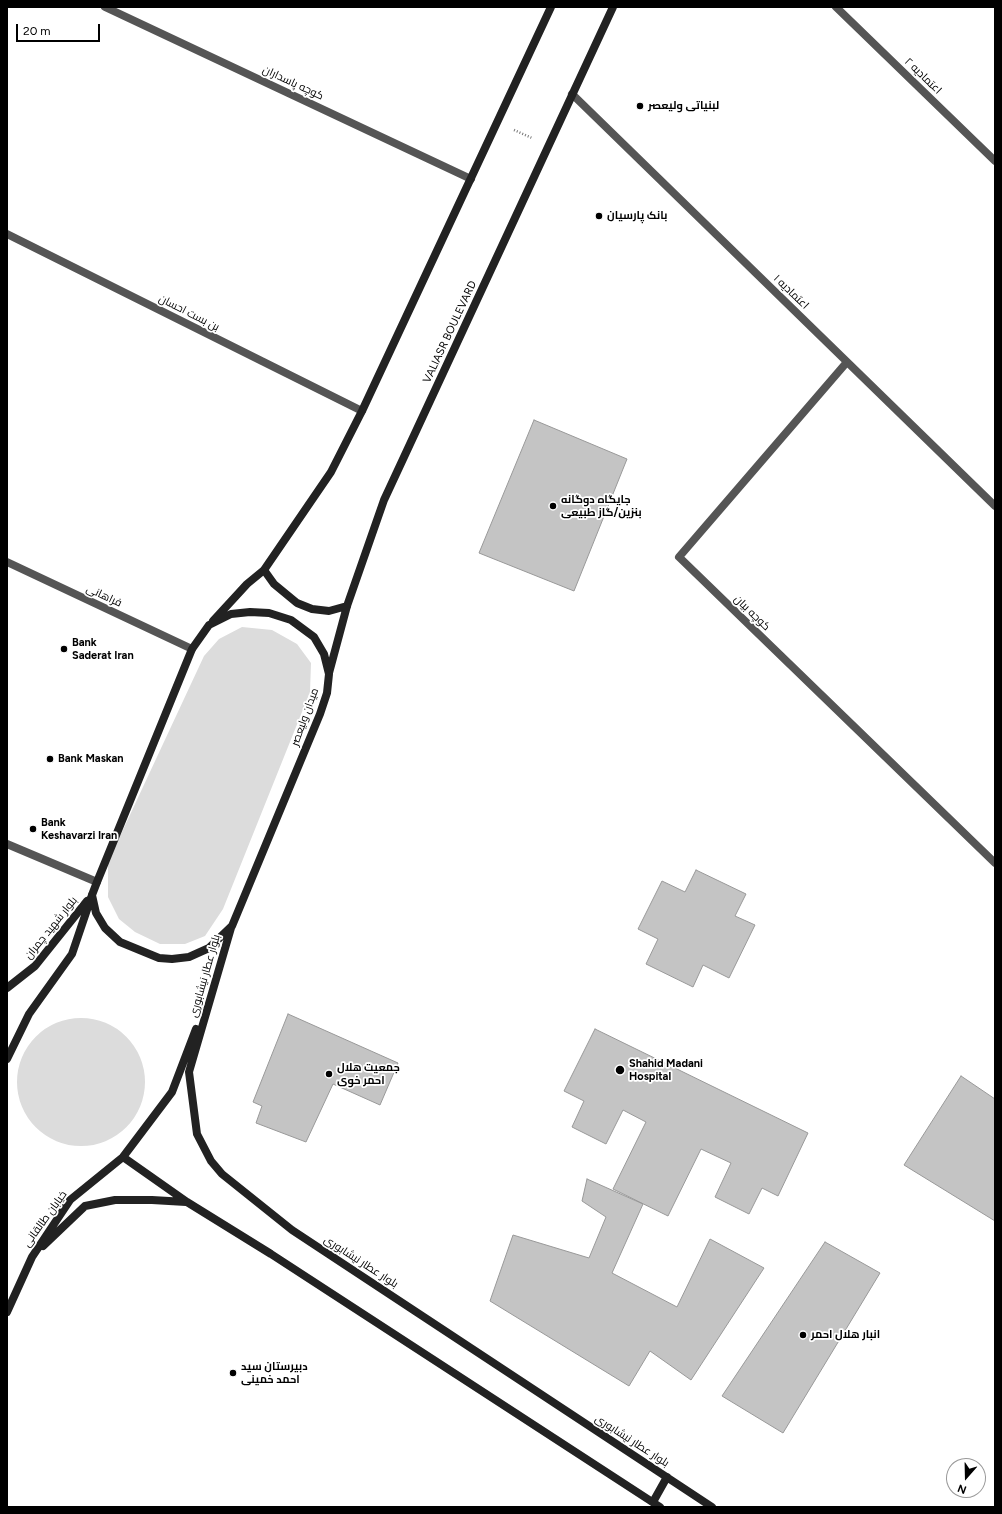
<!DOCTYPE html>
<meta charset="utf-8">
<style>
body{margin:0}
#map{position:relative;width:1002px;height:1514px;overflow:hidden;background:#fff;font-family:Figtree,sans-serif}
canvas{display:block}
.frame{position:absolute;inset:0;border:8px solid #000;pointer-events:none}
.north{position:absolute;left:946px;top:1458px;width:40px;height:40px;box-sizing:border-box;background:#fff;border:1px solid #999;border-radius:50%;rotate:200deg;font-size:11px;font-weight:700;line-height:16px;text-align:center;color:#000}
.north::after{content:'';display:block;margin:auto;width:14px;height:18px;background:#000;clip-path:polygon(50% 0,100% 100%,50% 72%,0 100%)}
.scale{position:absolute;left:16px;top:24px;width:84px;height:18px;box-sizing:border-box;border:2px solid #000;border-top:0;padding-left:5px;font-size:12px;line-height:14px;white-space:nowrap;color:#000;-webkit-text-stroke:3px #fff;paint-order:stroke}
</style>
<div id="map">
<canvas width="1002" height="1514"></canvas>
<div class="frame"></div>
<div class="north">N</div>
<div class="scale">20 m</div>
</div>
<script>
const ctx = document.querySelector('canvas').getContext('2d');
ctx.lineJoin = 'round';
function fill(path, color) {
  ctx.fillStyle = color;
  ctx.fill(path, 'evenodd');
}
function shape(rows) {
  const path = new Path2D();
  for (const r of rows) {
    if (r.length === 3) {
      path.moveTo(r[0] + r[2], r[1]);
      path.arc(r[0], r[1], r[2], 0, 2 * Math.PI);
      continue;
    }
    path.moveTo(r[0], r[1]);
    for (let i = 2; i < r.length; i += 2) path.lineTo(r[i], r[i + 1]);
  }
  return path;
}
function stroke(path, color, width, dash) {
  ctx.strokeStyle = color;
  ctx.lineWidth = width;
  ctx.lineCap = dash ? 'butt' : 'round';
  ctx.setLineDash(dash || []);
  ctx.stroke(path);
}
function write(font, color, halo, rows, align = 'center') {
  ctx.font = font + ' Figtree,Cairo,sans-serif';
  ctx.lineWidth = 3.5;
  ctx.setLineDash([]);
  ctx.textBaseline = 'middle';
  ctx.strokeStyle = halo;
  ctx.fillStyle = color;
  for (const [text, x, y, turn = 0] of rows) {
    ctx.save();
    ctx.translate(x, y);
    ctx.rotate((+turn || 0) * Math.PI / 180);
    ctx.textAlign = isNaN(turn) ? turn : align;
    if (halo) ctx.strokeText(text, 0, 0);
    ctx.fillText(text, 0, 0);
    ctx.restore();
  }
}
const green = shape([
 [242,627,272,630,297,644,311,663,310,692,223,909,205,936,185,944,160,944,135,932,119,919,108,897,108,862,204,656,219,639],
 [81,1082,64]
]);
const building = shape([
 [534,420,627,459,574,591,479,553,534,420],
 [696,870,746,894,735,916,755,925,729,978,703,965,693,987,646,964,658,939,638,929,662,881,685,892,696,870],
 [288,1014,398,1063,380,1105,333,1084,306,1142,256,1123,262,1106,253,1102,288,1014],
 [595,1029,808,1133,778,1196,762,1188,749,1214,715,1197,731,1163,701,1149,668,1216,613,1189,646,1122,623,1110,606,1144,572,1127,584,1101,564,1091,595,1029],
 [961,1076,995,1099,995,1221,904,1165,961,1076],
 [587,1179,643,1204,612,1273,677,1307,710,1239,764,1268,691,1380,650,1351,629,1386,490,1301,513,1235,589,1258,606,1217,582,1201,587,1179],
 [825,1242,880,1273,783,1433,722,1396,825,1242]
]);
const path = shape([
 [514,130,532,138]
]);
const service = shape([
 [7,844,97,882]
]);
const minor = shape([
 [105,7,471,179],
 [836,7,995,161],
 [572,94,995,506],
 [7,234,362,411],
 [847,362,679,557,995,863],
 [7,562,192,649]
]);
const secondary = shape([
 [264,570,274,584,297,603,312,609,329,611,347,606],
 [213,621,247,584,264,570,331,472,362,411,551,7],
 [329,673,347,606,384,500,613,7],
 [231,928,189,1072,197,1134,211,1161,222,1174,292,1230,712,1507],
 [7,988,35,966,87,901],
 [7,1059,29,1014,72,954,92,895,97,882,192,649,209,625,231,614,250,612,269,613,291,620,314,637,324,654,329,674,327,693,320,714,232,926,209,948,189,957,172,959,159,958,120,942,105,928,96,913,92,895],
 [123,1157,187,1202,271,1254,660,1507],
 [43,1246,85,1206,115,1200,152,1200,186,1202],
 [7,1312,32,1257,70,1200,123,1157,172,1092,196,1029],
 [653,1502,667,1477]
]);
const markers = [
 [640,106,4,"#000"],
 [599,216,4,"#000"],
 [553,506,4,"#000"],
 [64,649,4,"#000"],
 [50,759,4,"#000"],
 [33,829,4,"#000"],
 [620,1070,5,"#000"],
 [329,1074,4,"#000"],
 [803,1335,4,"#000"],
 [233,1373,4,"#000"]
];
const streetNames = [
 ["اعتمادیه ۲",923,76,44],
 ["کوچه پاسداران",293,83,25],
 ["اعتمادیه ۱",791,292,44],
 ["بن بست احسان",189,313,27],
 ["VALIASR BOULEVARD",450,332,-65],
 ["فراهانی",104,596,25],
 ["کوچه بیان",752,613,44],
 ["میدان ولیعصر",305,717,-70],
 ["بلوار شهید چمران",51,928,-51],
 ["بلوار عطار نیشابوری",205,976,-74],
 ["خیابان طالقانی",45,1219,-54],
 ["بلوار عطار نیشابوری",361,1262,33],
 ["بلوار عطار نیشابوری",632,1441,33]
];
const poiNames = [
 ["لبنیاتی ولیعصر",648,106],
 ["بانک پارسیان",607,216],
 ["جایگاه دوگانه",561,500],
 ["بنزین/گاز طبیعی",561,513],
 ["Bank",72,643],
 ["Saderat Iran",72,656],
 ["Bank Maskan",58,759],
 ["Bank",41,823],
 ["Keshavarzi Iran",41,836],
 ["Shahid Madani",629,1064],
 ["Hospital",629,1077],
 ["جمعیت هلال",337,1068],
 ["احمر خوی",337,1081],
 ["انبار هلال احمر",811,1335],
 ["دبیرستان سید",241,1367],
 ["احمد خمینی",241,1380]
];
fill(green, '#dcdcdc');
fill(building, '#c4c4c4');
stroke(building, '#999', 1);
stroke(path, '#777', 2.5, [1, 2]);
stroke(service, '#555', 8);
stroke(minor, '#555', 8);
stroke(secondary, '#222', 8);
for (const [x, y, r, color] of markers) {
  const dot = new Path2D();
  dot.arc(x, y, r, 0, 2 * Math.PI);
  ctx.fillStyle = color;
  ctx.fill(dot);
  stroke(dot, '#fff', 1.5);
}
write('11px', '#000', '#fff', streetNames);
write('bold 11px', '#000', '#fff', poiNames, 'left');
</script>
